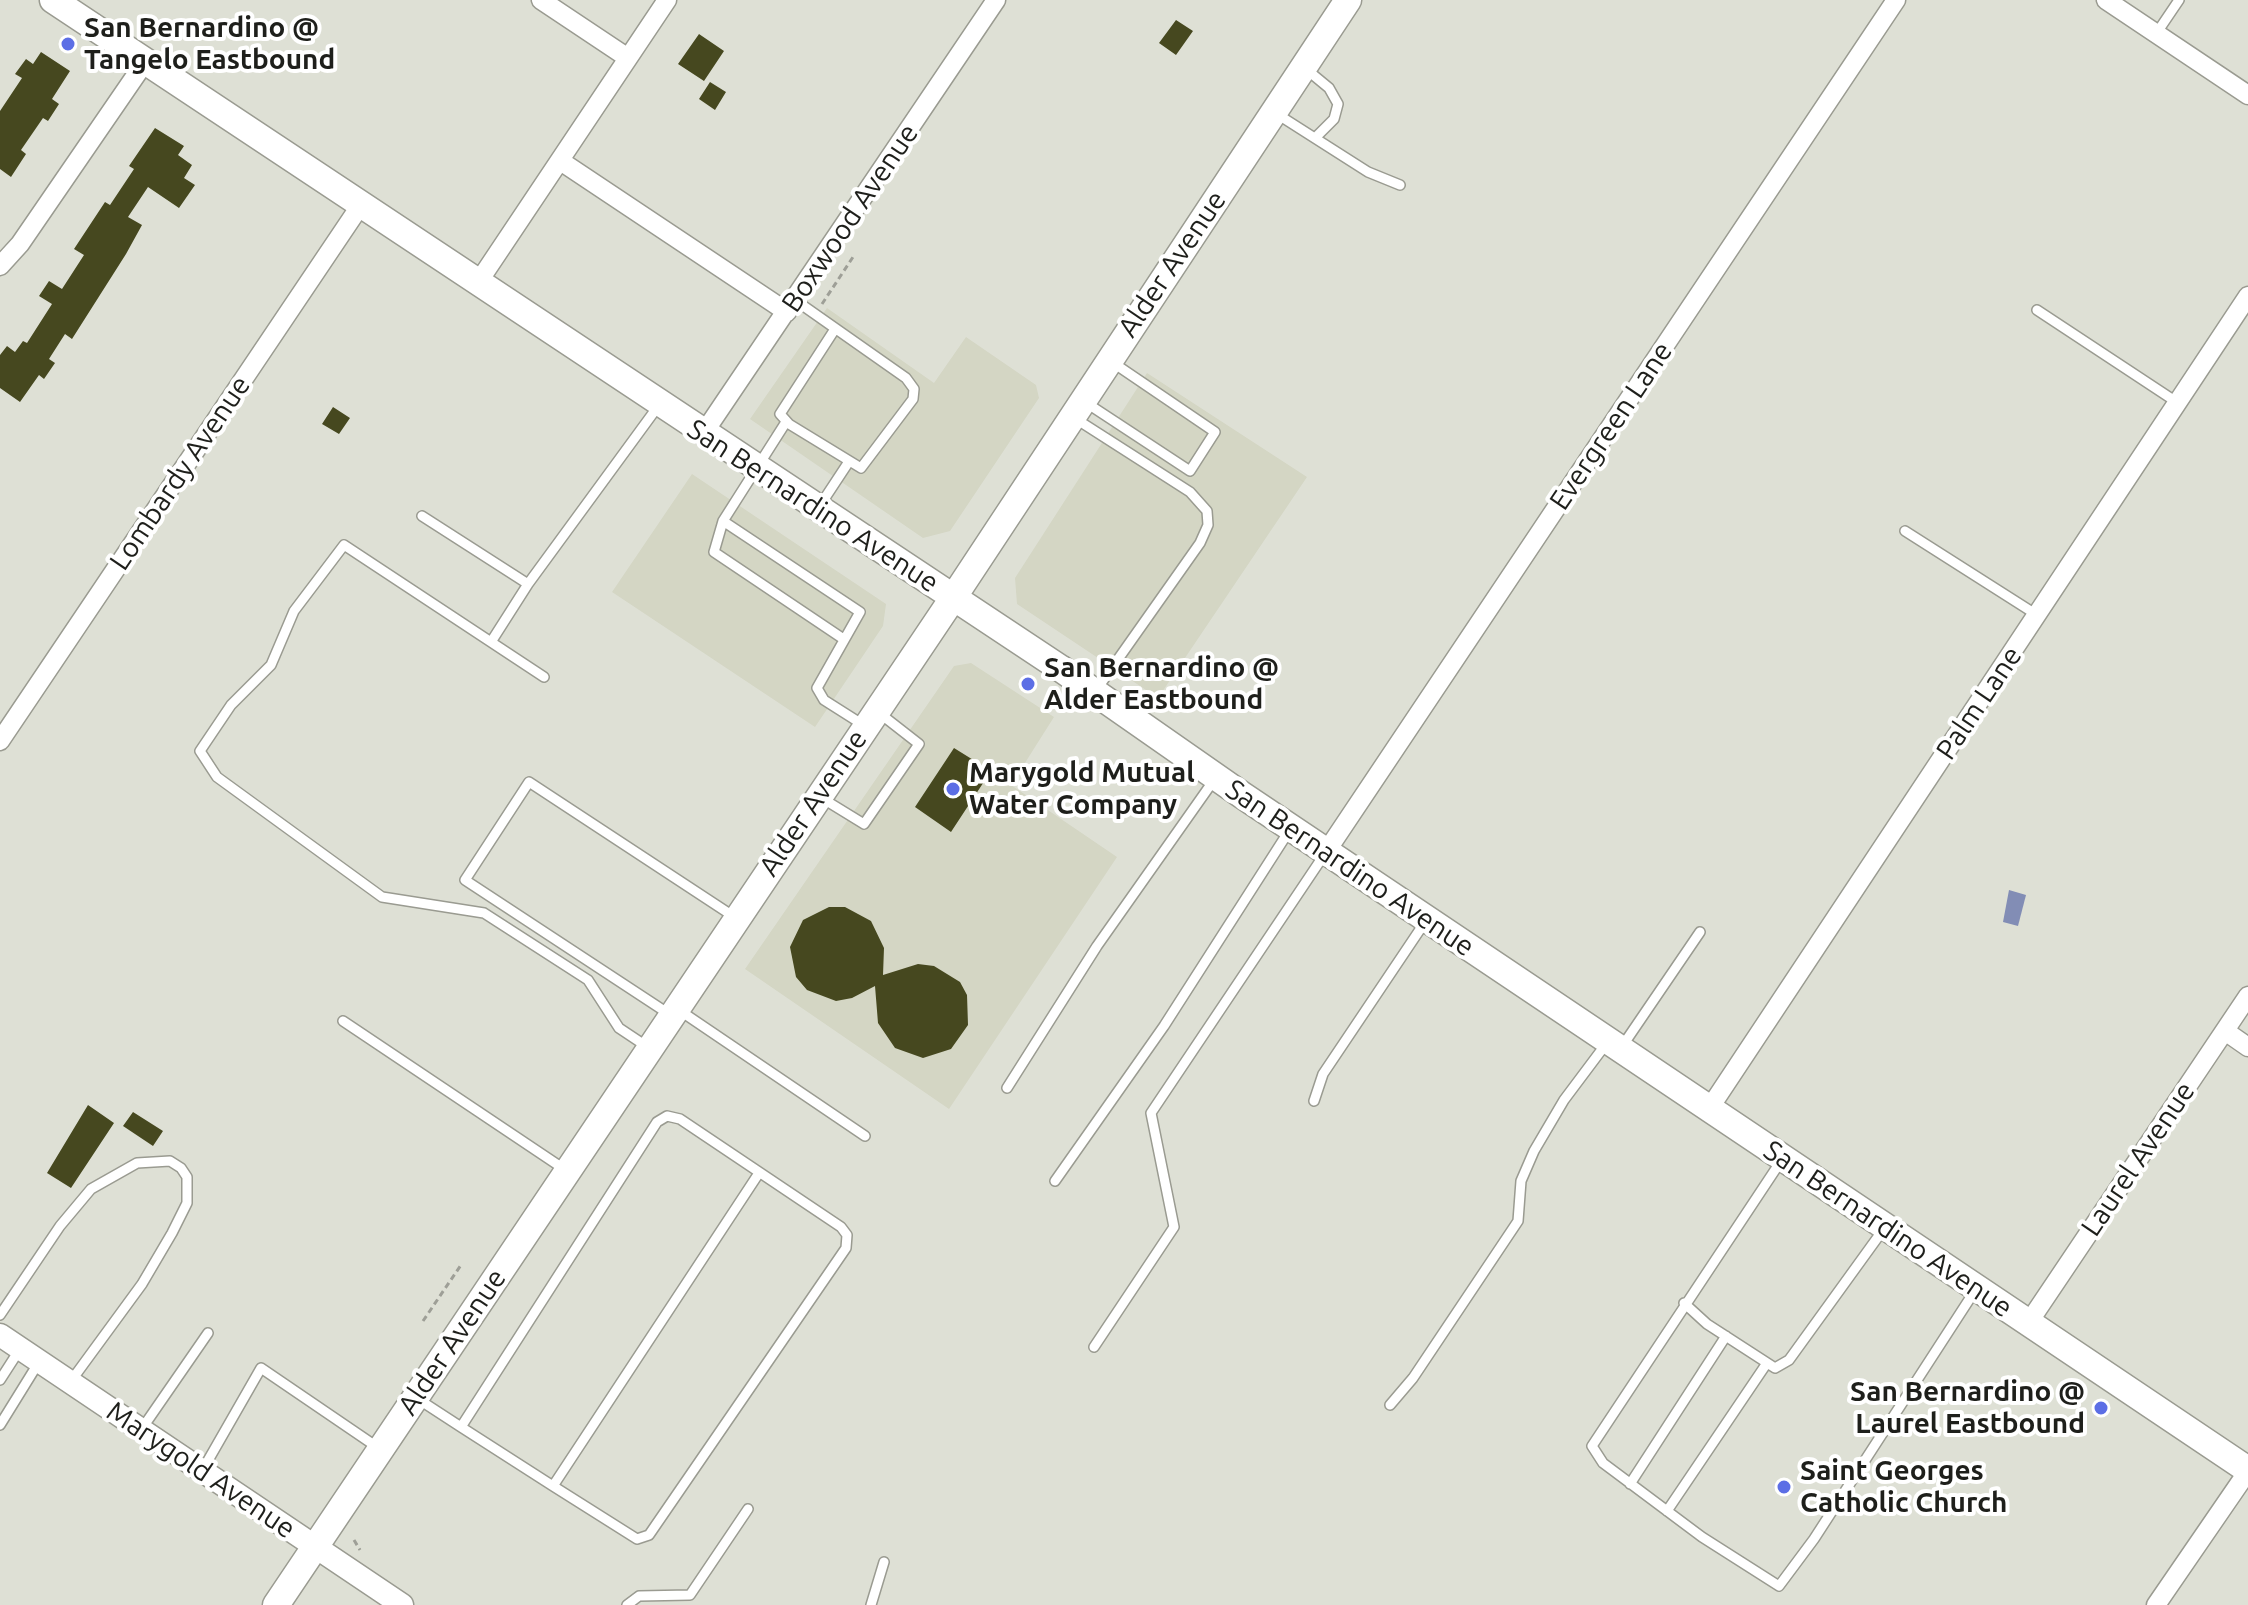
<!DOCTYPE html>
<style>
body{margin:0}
canvas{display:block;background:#dee0d5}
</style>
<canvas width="2248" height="1605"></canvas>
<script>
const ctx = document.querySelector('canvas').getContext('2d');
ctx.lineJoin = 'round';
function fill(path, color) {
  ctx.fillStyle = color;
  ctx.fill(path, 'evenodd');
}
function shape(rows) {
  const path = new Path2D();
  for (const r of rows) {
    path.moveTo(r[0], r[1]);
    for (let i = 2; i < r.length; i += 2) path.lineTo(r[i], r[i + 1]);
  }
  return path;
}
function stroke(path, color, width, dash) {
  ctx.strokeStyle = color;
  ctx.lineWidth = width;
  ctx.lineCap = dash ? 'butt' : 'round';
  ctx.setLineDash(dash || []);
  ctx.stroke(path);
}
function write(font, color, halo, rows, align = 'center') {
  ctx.font = font + ' Ubuntu,sans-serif';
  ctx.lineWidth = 8;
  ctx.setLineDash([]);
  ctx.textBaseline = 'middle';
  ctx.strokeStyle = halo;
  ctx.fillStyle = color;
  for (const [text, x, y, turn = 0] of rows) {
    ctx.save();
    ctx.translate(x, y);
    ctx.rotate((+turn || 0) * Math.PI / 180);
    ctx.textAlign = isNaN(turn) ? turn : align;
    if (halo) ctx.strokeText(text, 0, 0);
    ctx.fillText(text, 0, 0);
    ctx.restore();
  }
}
const built = shape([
 [827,308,934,383,966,337,1036,385,1039,398,950,531,923,538,750,419],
 [1147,373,1307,477,1158,698,1017,604,1015,578],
 [692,474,886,604,883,626,815,727,612,592],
 [971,663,1054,717,1011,785,1117,857,949,1109,745,969,954,666]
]);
const water = shape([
 [2009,890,2026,895,2018,926,2003,922]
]);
const building = shape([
 [1176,20,1193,31,1176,55,1159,43],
 [699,34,724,51,704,81,678,64],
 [41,52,70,71,52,99,59,104,48,121,43,118,21,150,26,154,11,177,0,169,0,111,22,78,15,74,26,59,33,64],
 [710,82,726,92,715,110,699,99],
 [155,128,184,146,178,155,192,165,184,178,195,185,179,208,148,187,128,217,142,225,126,254,72,339,65,334,49,359,55,363,44,379,39,375,20,402,0,388,0,355,7,346,15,352,23,341,27,343,52,304,39,296,49,281,62,289,84,255,74,249,105,202,110,205,134,169,129,166],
 [333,407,350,418,339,434,322,424],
 [954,748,991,771,951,832,915,807],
 [829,907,845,907,871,921,884,948,883,975,918,964,934,966,960,982,967,995,968,1025,951,1049,923,1058,895,1048,878,1023,875,986,852,998,836,1001,807,990,796,977,790,947,803,920],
 [88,1105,114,1123,71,1188,47,1173],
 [133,1112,163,1131,153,1146,123,1126]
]);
const path = shape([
 [822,304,855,254],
 [423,1321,461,1265],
 [354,1540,360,1550]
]);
const service = shape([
 [2156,34,2179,0],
 [1306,69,1329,88,1338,104,1334,119,1315,138],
 [1277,114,1368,172,1400,185],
 [795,300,906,378,914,389,913,399,861,468,789,424,780,414,835,329],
 [2037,310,2178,403],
 [1085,402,1190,471,1215,432,1112,362],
 [1076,419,1190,492,1207,511,1208,525,1200,543,1097,689],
 [786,422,723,521,714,552,842,638],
 [819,507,848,463],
 [422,516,528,584,659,405],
 [723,521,860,612,817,688,824,700,865,726],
 [1905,531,2037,615],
 [491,642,528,584],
 [544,677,344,545,294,611,271,665,231,705,200,751,217,777,382,897,484,913,588,980,619,1028,649,1048],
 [820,797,864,824,919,744,878,712],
 [679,1010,865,1136],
 [669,1014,465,880,529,782,736,918],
 [343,1021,564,1169],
 [1621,1048,1700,932],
 [1007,1088,1097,946,1214,780],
 [1314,1101,1323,1074,1425,922],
 [1781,1161,1592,1446,1603,1463,1702,1537,1779,1586,1814,1539,1976,1289],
 [1055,1181,1164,1026,1289,831],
 [1684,1303,1707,1324,1775,1368,1789,1360,1883,1230],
 [0,1315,60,1226,91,1189,137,1163,170,1161,181,1168,187,1177,187,1203,172,1233,142,1284,71,1381],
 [1094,1347,1174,1227,1151,1113,1324,855],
 [0,1380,20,1349],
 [418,1399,461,1427,553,1486,637,1539,649,1535,846,1248,847,1235,841,1227,680,1119,667,1116,657,1122,461,1427],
 [1390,1405,1413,1378,1518,1221,1521,1181,1534,1151,1564,1100,1606,1044],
 [0,1425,39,1362],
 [141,1430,208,1333],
 [202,1471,261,1368,377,1447],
 [1630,1484,1726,1336],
 [553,1486,759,1173],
 [1667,1511,1767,1363],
 [627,1605,639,1596,690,1595,748,1509],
 [871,1605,884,1562]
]);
const minor = shape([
 [541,0,628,58],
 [2106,0,2248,95],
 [562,162,787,312],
 [0,266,20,244,145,62],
 [477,284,667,0],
 [703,434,996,0],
 [0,741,360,206],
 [1326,852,1896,0],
 [2225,1031,2248,1047],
 [1709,1109,2248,296],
 [2029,1322,2248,996],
 [2156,1605,2248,1471]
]);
const tertiary = shape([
 [0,1335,402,1605]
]);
const secondary = shape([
 [53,0,1060,668,1242,795,2248,1470],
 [276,1605,953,598,1348,0]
]);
const markers = [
 [68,44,8,"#5c6ee5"],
 [1028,684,8,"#5c6ee5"],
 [953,789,8,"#5c6ee5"],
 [2101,1408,8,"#5c6ee5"],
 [1784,1487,8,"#5c6ee5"]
];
const poiNames = [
 ["San Bernardino @",84,28],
 ["Tangelo Eastbound",84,60],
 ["San Bernardino @",1044,668],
 ["Alder Eastbound",1044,700],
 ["Marygold Mutual",969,773],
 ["Water Company",969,805],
 ["San Bernardino @",2085,1392,"right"],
 ["Laurel Eastbound",2085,1424,"right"],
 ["Saint Georges",1800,1471],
 ["Catholic Church",1800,1503]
];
const streetNames = [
 ["Boxwood Avenue",850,218,-56],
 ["Alder Avenue",1172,264,-56],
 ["Evergreen Lane",1611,426,-56],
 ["Lombardy Avenue",180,473,-56],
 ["San Bernardino Avenue",813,506,33],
 ["Palm Lane",1979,703,-56],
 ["Alder Avenue",813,803,-56],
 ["San Bernardino Avenue",1350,868,34],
 ["Laurel Avenue",2138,1159,-56],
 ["San Bernardino Avenue",1888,1229,34],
 ["Alder Avenue",452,1342,-56],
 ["Marygold Avenue",201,1470,34]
];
fill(built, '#d4d6c4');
fill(water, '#828db5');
fill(building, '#46481f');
stroke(service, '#9a9b91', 12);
stroke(minor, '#9a9b91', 21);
stroke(tertiary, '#9a9b91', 25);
stroke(secondary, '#9a9b91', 29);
stroke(path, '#9e9f97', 3, [6, 4]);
stroke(service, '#fff', 9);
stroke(minor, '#fff', 18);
stroke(tertiary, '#fff', 22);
stroke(secondary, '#fff', 26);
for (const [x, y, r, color] of markers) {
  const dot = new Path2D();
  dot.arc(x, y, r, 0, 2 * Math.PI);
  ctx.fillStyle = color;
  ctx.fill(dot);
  stroke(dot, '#fff', 3);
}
write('bold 28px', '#1e1f1b', '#fff', poiNames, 'left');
write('28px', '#1e1f1b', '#fff', streetNames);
</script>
